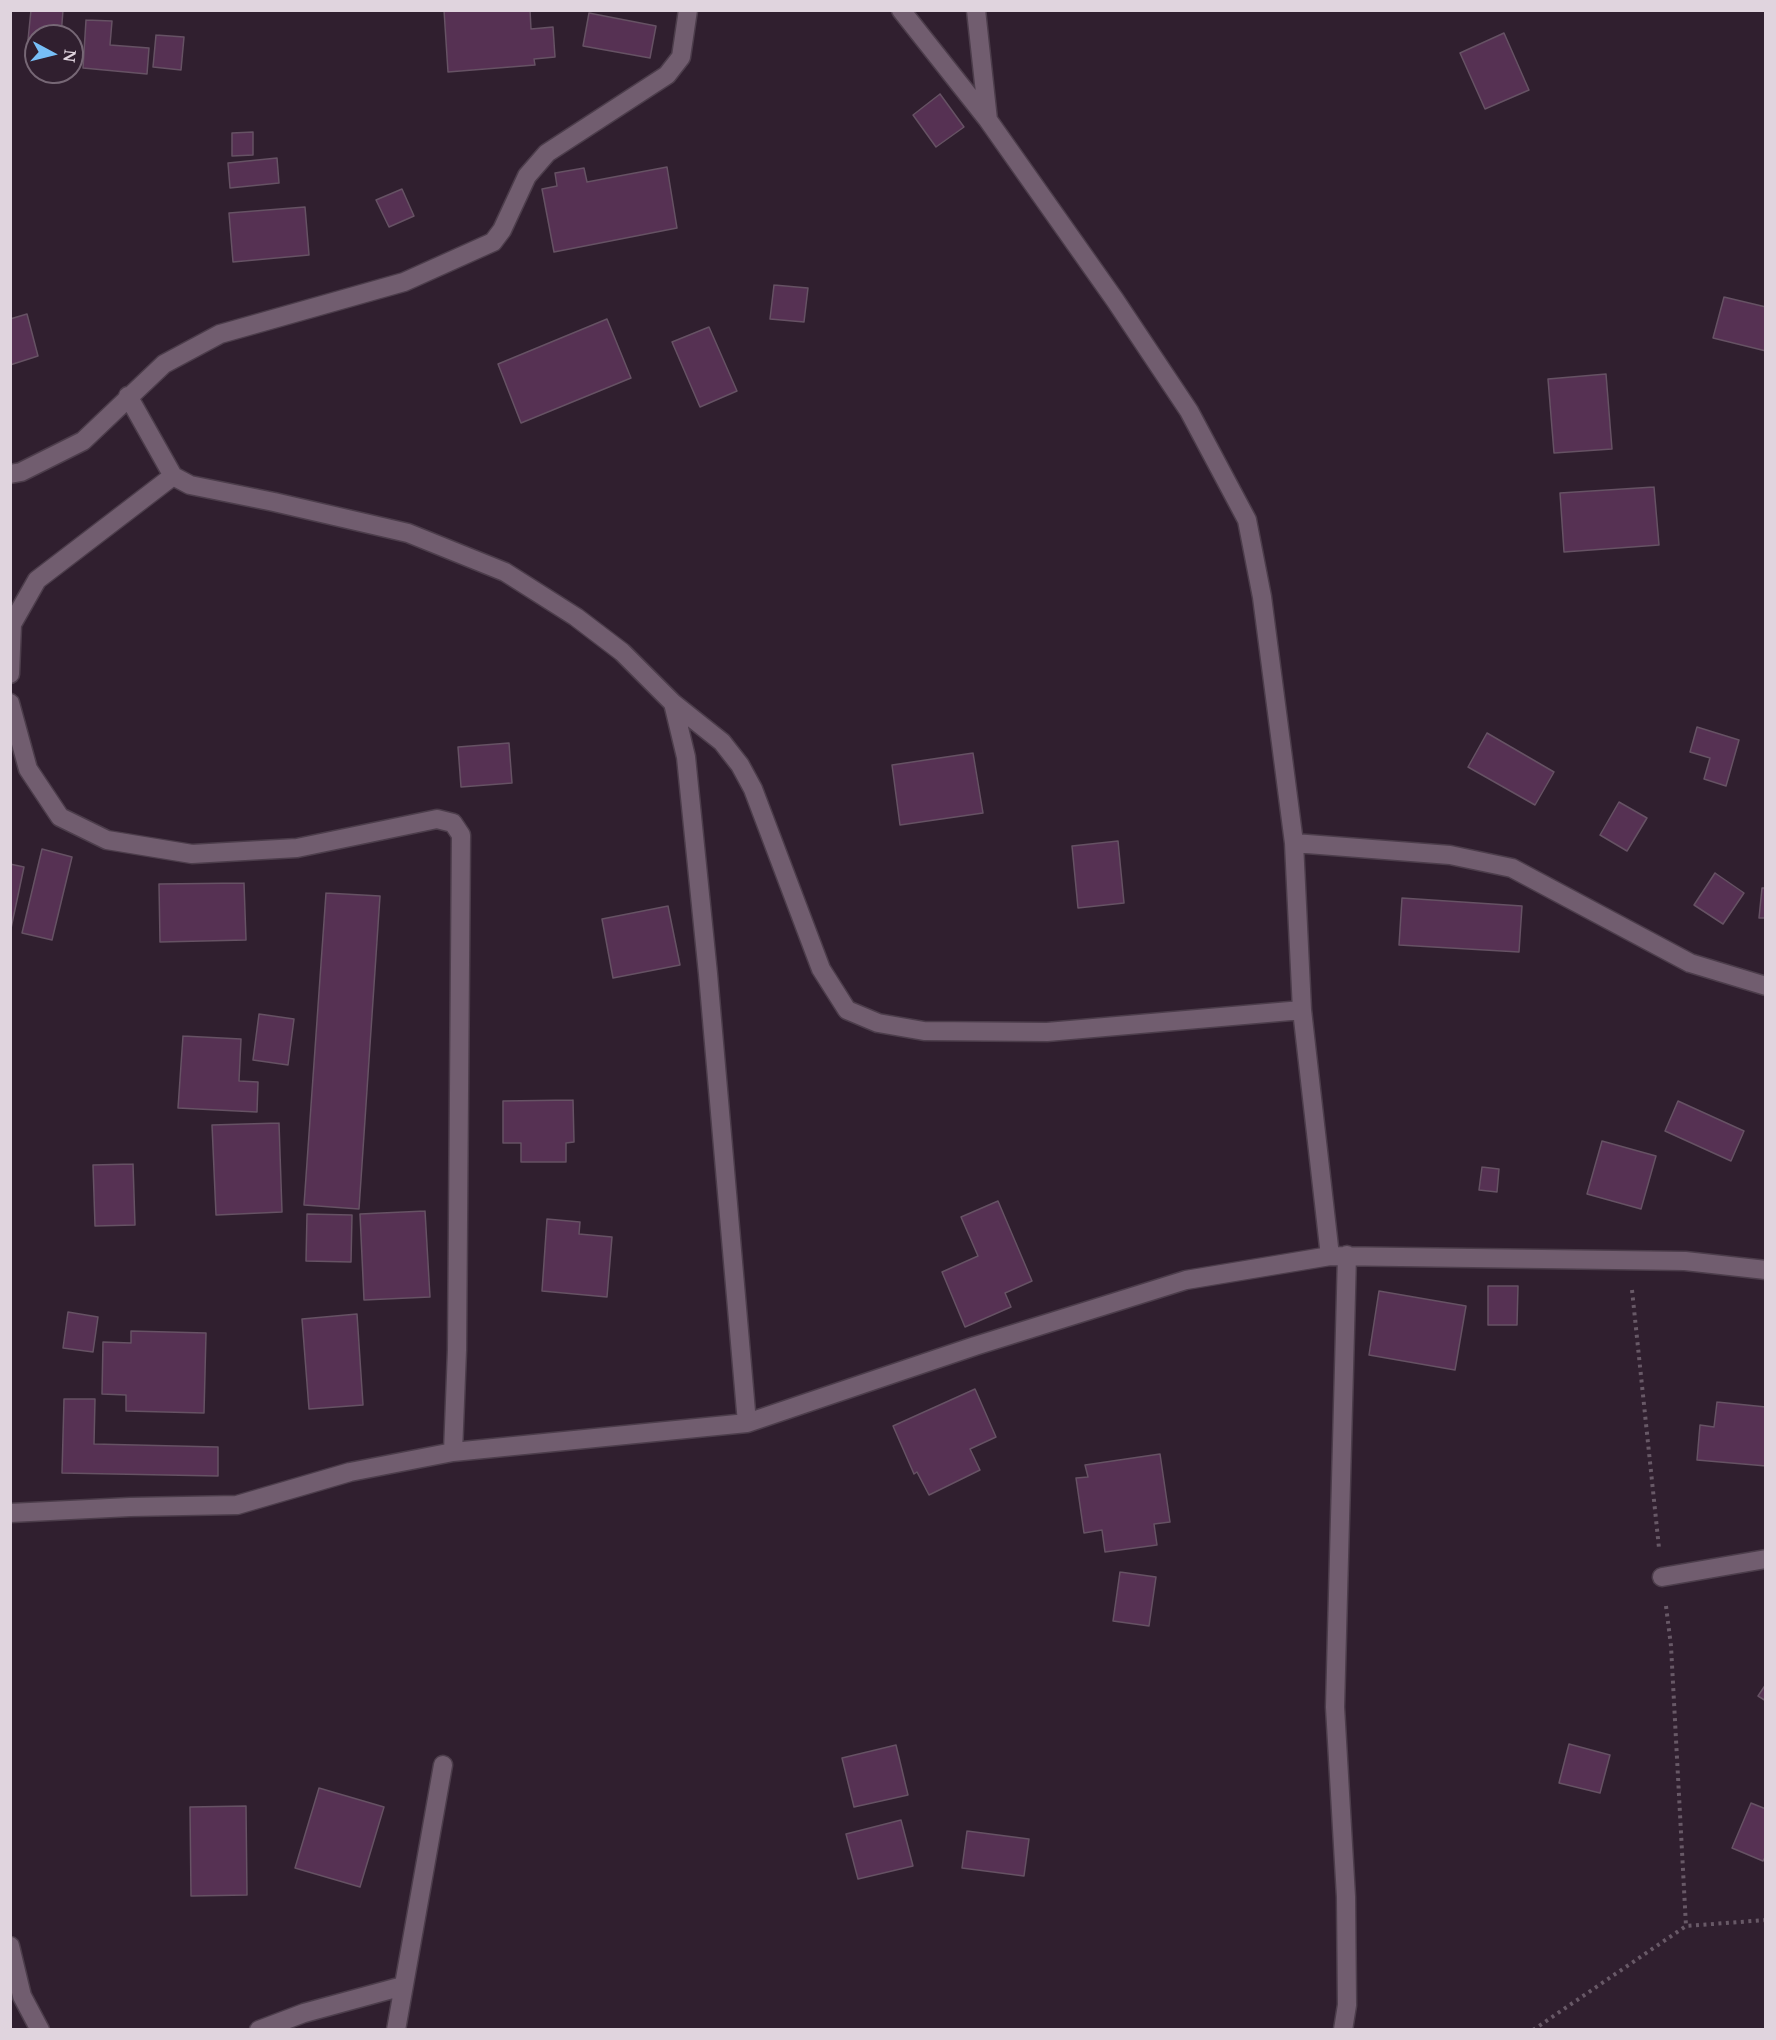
<!DOCTYPE html>
<style>
body{margin:0}
#map{position:relative;width:1776px;height:2040px;overflow:hidden;background:#301f2f;font-family:"Noto Serif",serif}
canvas{display:block}
.frame{position:absolute;inset:0;border:12px solid #e0d4de;pointer-events:none}
.north{position:absolute;left:24px;top:24px;width:60px;height:60px;box-sizing:border-box;background:#301f2f;border:2px solid #766775;border-radius:50%;rotate:97deg;font-size:16px;font-weight:700;line-height:24px;text-align:center;color:#e0d4de}
.north::after{content:'';display:block;margin:auto;width:21px;height:27px;background:#77bff7;clip-path:polygon(50% 0,100% 100%,50% 72%,0 100%)}
</style>
<div id="map">
<canvas width="1776" height="2040"></canvas>
<div class="frame"></div>
<div class="north">N</div>
</div>
<script>
const ctx = document.querySelector('canvas').getContext('2d');
ctx.lineJoin = 'round';
function fill(path, color) {
  ctx.fillStyle = color;
  ctx.fill(path, 'evenodd');
}
function shape(rows) {
  const path = new Path2D();
  for (const r of rows) {
    path.moveTo(r[0], r[1]);
    for (let i = 2; i < r.length; i += 2) path.lineTo(r[i], r[i + 1]);
  }
  return path;
}
function stroke(path, color, width, dash) {
  ctx.strokeStyle = color;
  ctx.lineWidth = width;
  ctx.lineCap = dash ? 'butt' : 'round';
  ctx.setLineDash(dash || []);
  ctx.stroke(path);
}
const building = shape([
 [31,10,63,10,61,36,36,36,36,41,28,40,31,10],
 [444,10,530,10,531,29,553,27,555,57,534,59,535,65,448,72,444,10],
 [589,13,656,26,650,58,583,46,589,13],
 [86,20,112,21,110,45,149,48,147,74,83,68,86,20],
 [1504,33,1529,90,1485,109,1460,53,1504,33],
 [156,35,184,37,181,70,153,67,156,35],
 [940,94,964,127,936,147,913,115,940,94],
 [253,132,253,155,232,156,232,133,253,132],
 [277,158,279,183,230,188,228,163,277,158],
 [667,167,677,228,554,252,542,189,557,186,555,173,584,168,587,182,667,167],
 [402,189,414,216,389,227,376,200,402,189],
 [305,207,309,255,233,262,229,213,305,207],
 [774,285,808,288,804,322,770,319,774,285],
 [1724,297,1766,307,1766,351,1713,338,1724,297],
 [27,314,38,356,10,365,10,319,27,314],
 [607,319,631,378,521,423,498,364,607,319],
 [709,327,737,391,700,407,672,342,709,327],
 [1606,374,1612,449,1554,453,1548,379,1606,374],
 [1654,487,1659,545,1564,552,1560,493,1654,487],
 [1697,727,1739,740,1726,786,1704,779,1710,758,1690,752,1697,727],
 [1487,733,1554,772,1535,805,1468,767,1487,733],
 [509,743,512,783,461,787,458,747,509,743],
 [973,753,983,813,900,825,892,765,973,753],
 [1619,802,1647,818,1627,851,1600,835,1619,802],
 [1118,841,1124,903,1078,908,1072,846,1118,841],
 [42,849,72,857,52,940,22,933,42,849],
 [10,864,24,867,10,933,10,864],
 [1715,873,1744,893,1723,924,1694,905,1715,873],
 [244,883,246,940,160,942,159,884,244,883],
 [1762,888,1766,888,1766,918,1759,918,1762,888],
 [326,893,380,896,359,1209,304,1205,326,893],
 [1402,898,1522,906,1519,952,1399,945,1402,898],
 [668,906,680,965,613,978,602,919,668,906],
 [259,1014,294,1019,288,1065,253,1060,259,1014],
 [183,1036,241,1039,239,1081,258,1082,257,1112,178,1108,183,1036],
 [573,1100,574,1142,566,1143,566,1162,521,1162,521,1143,503,1143,503,1101,573,1100],
 [1678,1101,1744,1131,1731,1161,1665,1131,1678,1101],
 [279,1123,282,1212,216,1215,212,1125,279,1123],
 [1602,1141,1656,1156,1641,1209,1587,1194,1602,1141],
 [133,1164,135,1225,95,1226,93,1165,133,1164],
 [1482,1167,1499,1169,1497,1192,1479,1190,1482,1167],
 [998,1201,1032,1281,1005,1293,1011,1307,965,1327,942,1272,978,1256,961,1217,998,1201],
 [425,1211,430,1297,364,1300,360,1214,425,1211],
 [307,1214,352,1215,351,1262,306,1261,307,1214],
 [547,1219,580,1222,579,1234,612,1237,607,1297,542,1291,547,1219],
 [1488,1286,1518,1286,1517,1325,1488,1325,1488,1286],
 [1379,1291,1466,1306,1455,1370,1369,1355,1379,1291],
 [68,1312,98,1317,93,1352,63,1348,68,1312],
 [357,1314,363,1405,309,1409,302,1319,357,1314],
 [131,1331,206,1333,204,1413,126,1411,126,1395,102,1394,103,1342,131,1343,131,1331],
 [975,1389,996,1437,970,1449,980,1470,929,1495,917,1472,914,1474,893,1426,975,1389],
 [64,1399,95,1399,94,1444,218,1447,218,1476,62,1473,64,1399],
 [1717,1402,1766,1407,1766,1466,1697,1460,1700,1425,1714,1427,1717,1402],
 [1160,1454,1170,1522,1154,1524,1157,1545,1105,1552,1102,1530,1084,1533,1076,1478,1088,1477,1085,1465,1160,1454],
 [1120,1572,1156,1577,1149,1626,1113,1621,1120,1572],
 [1766,1684,1766,1701,1758,1696,1766,1684],
 [1569,1744,1610,1755,1600,1793,1559,1783,1569,1744],
 [896,1745,908,1795,854,1807,842,1758,896,1745],
 [319,1788,384,1807,360,1887,295,1868,319,1788],
 [1751,1803,1766,1809,1766,1856,1763,1861,1732,1848,1751,1803],
 [246,1806,247,1895,191,1896,190,1807,246,1806],
 [901,1820,913,1866,858,1879,846,1834,901,1820],
 [967,1831,1029,1839,1024,1876,962,1868,967,1831]
]);
const path = shape([
 [1632,1290,1659,1548],
 [1666,1606,1671,1646,1686,1926],
 [1533,2030,1686,1926,1766,1920]
]);
const minor = shape([
 [901,10,988,120,1115,300,1189,411,1247,520,1262,597,1294,843,1302,1010,1330,1256],
 [976,10,988,120],
 [128,396,173,476,190,485,274,502,408,533,505,572,576,617,622,652,673,703,686,757,708,974,747,1423],
 [10,474,21,472,83,441,164,364,220,334,404,282,493,242,502,230,527,176,547,153,667,75,681,57,688,10],
 [10,674,12,624,37,580,173,476],
 [10,703,28,769,60,817,107,840,192,854,297,848,437,819,453,823,461,835,457,1350,453,1452],
 [673,703,722,742,740,765,753,789,821,969,847,1010,878,1023,924,1031,1047,1032,1302,1010],
 [1294,843,1450,855,1512,868,1690,963,1766,986],
 [10,1513,130,1507,237,1505,350,1472,453,1452,747,1423,975,1346,1186,1280,1330,1256,1685,1261,1766,1270],
 [1662,1577,1766,1559],
 [10,1946,22,1996,40,2030],
 [259,2030,304,2013,403,1986],
 [396,2030,443,1765],
 [1343,2030,1347,2005,1346,1897,1335,1707,1347,1255]
]);
fill(building, '#563153');
stroke(building, '#665264', 1.5);
stroke(minor, '#4c3d4b', 21);
stroke(path, '#685967', 4, [3, 4.5]);
stroke(minor, '#715d6f', 18);
</script>
